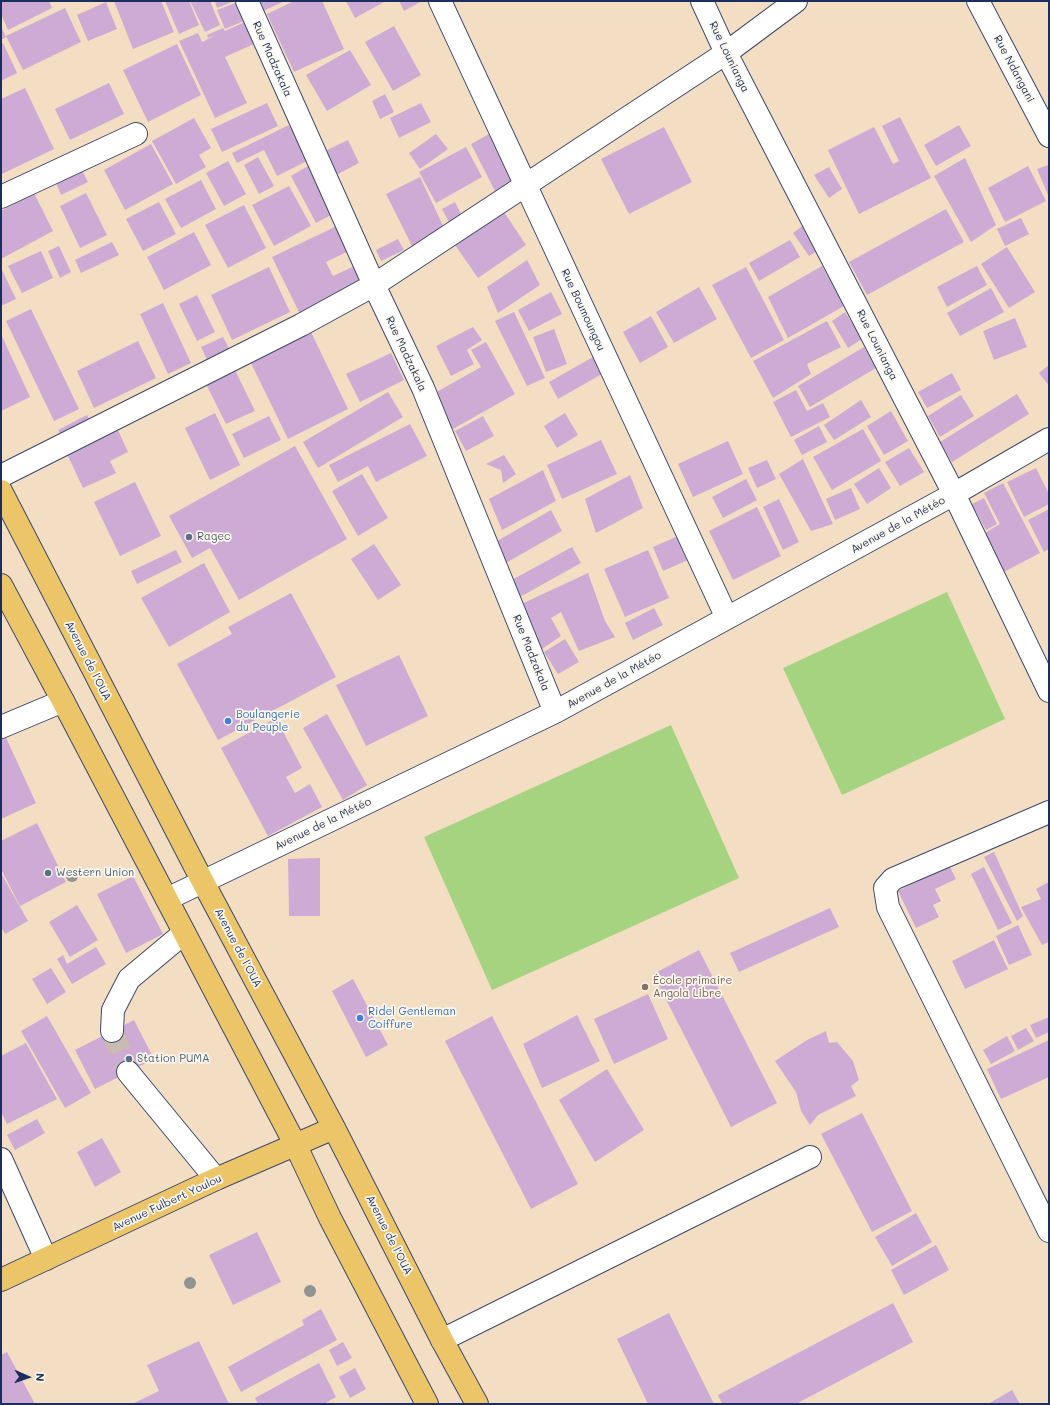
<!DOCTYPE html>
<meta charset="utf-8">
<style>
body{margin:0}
#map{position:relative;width:1050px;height:1405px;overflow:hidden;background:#f4dec3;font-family:Mali,sans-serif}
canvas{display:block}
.frame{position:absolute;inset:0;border:2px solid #1b2f5e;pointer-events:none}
.north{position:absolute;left:8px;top:1357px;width:40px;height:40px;-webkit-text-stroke:3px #fbf7ec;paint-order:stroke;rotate:92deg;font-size:11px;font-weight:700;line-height:16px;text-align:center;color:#1b2f5e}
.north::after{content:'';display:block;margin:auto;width:14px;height:18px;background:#1b2f5e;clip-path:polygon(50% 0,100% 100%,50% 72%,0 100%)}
</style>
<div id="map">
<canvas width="1050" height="1405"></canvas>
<div class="frame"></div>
<div class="north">N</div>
</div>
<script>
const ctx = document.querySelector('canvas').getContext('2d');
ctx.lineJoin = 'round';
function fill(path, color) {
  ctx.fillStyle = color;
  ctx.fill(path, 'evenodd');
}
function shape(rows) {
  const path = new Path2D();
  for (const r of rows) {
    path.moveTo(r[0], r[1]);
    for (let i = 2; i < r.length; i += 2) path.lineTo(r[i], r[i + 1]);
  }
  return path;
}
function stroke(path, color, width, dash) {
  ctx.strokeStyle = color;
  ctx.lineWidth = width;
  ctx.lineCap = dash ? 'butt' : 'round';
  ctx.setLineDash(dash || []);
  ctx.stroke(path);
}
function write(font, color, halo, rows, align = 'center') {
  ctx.font = font + ' Mali,sans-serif';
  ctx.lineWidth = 3.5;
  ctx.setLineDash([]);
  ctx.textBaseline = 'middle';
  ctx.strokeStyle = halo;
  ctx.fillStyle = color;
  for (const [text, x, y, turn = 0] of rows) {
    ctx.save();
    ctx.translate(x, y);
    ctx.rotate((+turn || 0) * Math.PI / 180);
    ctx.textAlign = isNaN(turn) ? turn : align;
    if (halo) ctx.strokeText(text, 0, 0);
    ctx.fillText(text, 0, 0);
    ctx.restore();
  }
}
const green = shape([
 [947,592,1005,719,842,795,783,668],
 [671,725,739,878,492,990,424,837]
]);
const building = shape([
 [1,1,49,1,52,8,8,30,1,14],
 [114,1,161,1,174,32,133,49],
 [165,1,189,1,199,25,179,34],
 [190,1,210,1,220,25,205,32],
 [215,1,234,1,217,8],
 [259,1,285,1,263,11],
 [294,1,322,1,344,49,294,72,267,14],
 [346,1,386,1,355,18],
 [399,1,422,1,404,11],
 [106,2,117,29,88,41,77,15],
 [238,2,246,20,225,29,217,10],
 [65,8,81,42,23,70,6,36],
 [247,21,256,43,225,57,247,103,215,118,179,41,198,33,202,42,216,35,208,38,207,35,223,28,225,31],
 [1,26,6,37,1,40],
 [394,26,421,75,393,91,365,42],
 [3,43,17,73,1,81,1,44],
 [177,44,201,95,148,122,123,70],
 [350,50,371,85,327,111,306,75],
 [109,83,124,114,70,140,55,109],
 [25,88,54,149,2,174,1,99],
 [385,94,394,112,380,119,372,101],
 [267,103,278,126,222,152,211,129],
 [421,103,431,122,399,138,390,118],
 [900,117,931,178,859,214,828,150,874,127,893,164,899,161,882,126],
 [194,118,211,148,199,155,206,167,176,184,152,141],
 [289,125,307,161,277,176,264,150,237,163,232,153],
 [959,125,971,146,936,166,924,145],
 [664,127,692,182,629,214,601,159],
 [491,133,516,180,495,191,471,144],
 [436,134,448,149,420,169,409,153],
 [348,140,359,163,336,175,325,151],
 [151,144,173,184,125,210,104,170],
 [466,147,482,177,436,203,419,172],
 [258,157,274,186,259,194,244,165],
 [965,158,996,225,971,242,934,176],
 [228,161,246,194,224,206,206,173],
 [1048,165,1049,195,1048,195,1037,169],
 [80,166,88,182,61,195,54,178],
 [308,166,333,214,316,223,291,176],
 [1028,166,1046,201,1005,222,988,188],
 [829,167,842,189,829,198,814,175],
 [420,177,446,232,413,248,386,194],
 [201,180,216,209,181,228,165,199],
 [289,186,311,226,274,246,252,205],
 [34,193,53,231,1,259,1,211],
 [86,193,107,235,80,248,60,206],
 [159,202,176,234,143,251,126,219],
 [455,202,462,216,450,224,442,209],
 [244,205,266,248,228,268,205,225],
 [946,209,964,242,867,295,849,262],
 [504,212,526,245,478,278,455,245],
 [1021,218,1029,234,1005,246,997,229],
 [341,224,353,249,326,262,333,276,359,264,368,281,300,314,272,257],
 [805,224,822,248,809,256,793,233],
 [194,232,211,265,164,290,147,257],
 [398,239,404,250,381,261,376,250],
 [790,240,800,257,759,281,749,263],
 [112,242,119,255,81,273,75,260],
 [59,246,71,272,60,278,48,251],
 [1007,247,1035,292,1009,308,981,264],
 [41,251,53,278,22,293,8,266],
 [527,260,540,285,498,313,487,287],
 [822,266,844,306,788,338,768,297],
 [977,266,987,285,947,307,937,287],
 [269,267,290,312,232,340,211,295],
 [746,267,784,340,751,358,712,285],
 [1,268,16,299,1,306],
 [699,287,717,319,674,343,656,312],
 [991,288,1004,312,960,336,947,313],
 [551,292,562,314,529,331,518,310],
 [197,295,215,332,197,341,179,304],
 [163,303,191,363,168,374,140,314],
 [31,309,79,409,54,421,6,321],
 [514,312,545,378,527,386,495,321],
 [845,312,862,339,848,348,832,321],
 [651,316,668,347,640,363,623,332],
 [1015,318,1027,347,994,360,983,331],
 [827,321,841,347,807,364,811,374,773,398,753,361],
 [473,327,482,340,467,350,474,364,451,376,436,346],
 [554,329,567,364,546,372,533,337],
 [311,332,348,409,288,439,250,361],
 [1,334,30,397,1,411],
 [223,337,231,352,208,362,201,347],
 [138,341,156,378,94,408,77,371],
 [486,342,515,394,453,429,433,394,481,367,471,350],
 [864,347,876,368,810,407,798,386],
 [391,353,404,380,360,402,346,374],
 [593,357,602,374,558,399,549,382],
 [1049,365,1049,386,1039,373],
 [235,370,255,411,226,424,206,384],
 [952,373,961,390,927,408,918,392],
 [796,390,807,411,823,403,830,417,791,437,773,402],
 [388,392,403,417,318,468,303,442],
 [1017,394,1029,414,952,462,940,442],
 [961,395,974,416,940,437,928,416],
 [861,400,871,417,834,440,824,425],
 [891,411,908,441,884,455,867,426],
 [215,413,240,465,210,480,185,428],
 [565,413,578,435,557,448,544,426],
 [87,415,92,425,63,439,58,430],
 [269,416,281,440,244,458,232,434],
 [483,416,494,436,466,451,455,431],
 [410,424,427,456,376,482,368,466,338,482,329,465],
 [819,426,827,442,802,455,794,440],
 [863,429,881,461,832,490,813,457],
 [118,430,128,452,110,461,116,473,83,488,67,454],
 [601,440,617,474,562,499,547,465],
 [728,441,743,474,693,497,678,464],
 [295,446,347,539,239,600,210,548,192,558,169,516],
 [909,448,924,472,900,486,885,462],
 [504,455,516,474,503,483,501,470,486,464],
 [803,459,833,524,811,531,779,474],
 [767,460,776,479,757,488,748,468],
 [879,468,891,488,867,504,854,484],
 [1036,468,1049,494,1049,504,1024,517,1007,482],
 [543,470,556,501,502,530,489,499],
 [362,474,388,518,358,536,332,491],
 [630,475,643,508,596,533,585,499],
 [746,479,757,500,723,518,712,497],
 [135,482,161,536,120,556,94,502],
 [1003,483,1040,553,1002,573,983,534,1000,524,984,493],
 [851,488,860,509,835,520,826,499],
 [984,498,997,524,986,530,972,504],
 [779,499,799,542,783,550,763,507],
 [757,507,781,556,733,580,709,531],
 [1049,509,1049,549,1044,552,1028,520],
 [551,510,562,531,504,564,492,544],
 [678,536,688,560,663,571,653,547],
 [374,544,401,585,378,600,351,559],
 [572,547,581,563,520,597,510,581],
 [176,550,182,562,137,584,131,571],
 [648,550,669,598,625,617,604,569],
 [204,563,230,612,169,647,141,598],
 [588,573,605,621,615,637,579,651,561,612,551,618,561,636,536,653,515,607],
 [291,593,336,677,218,740,177,664,232,634,228,627],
 [654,608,663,625,633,640,625,623],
 [565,639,579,662,558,674,544,652],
 [399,655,428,716,366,746,336,685],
 [327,714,367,785,343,800,303,728],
 [276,718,302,768,286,777,295,793,310,784,322,807,268,836,221,748],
 [3,731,36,803,1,819,1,733],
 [37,823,66,882,20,906,1,869,1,841],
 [994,852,1023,916,1017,921,984,857],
 [320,858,320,916,289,916,288,859],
 [949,865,956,879,935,889,941,901,933,905,939,917,916,928,898,891],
 [984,867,1012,923,998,930,971,874],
 [1,873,28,921,5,934,1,927],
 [133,876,163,934,126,953,97,894],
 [1049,882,1049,942,1042,945,1021,907,1041,899,1036,889],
 [77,905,98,940,70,957,49,922],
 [830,908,839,927,739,972,730,953],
 [1018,925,1032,955,1009,965,996,936],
 [994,940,1008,969,965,989,952,961],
 [96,947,106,964,72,984,57,959,63,955,67,964],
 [699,950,777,1103,731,1127,653,974],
 [51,968,66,992,47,1004,32,979],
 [353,979,388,1045,366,1057,332,991],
 [648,994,668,1039,614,1064,594,1019],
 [577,1015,600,1061,542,1088,523,1044],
 [47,1016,91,1093,65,1108,21,1031],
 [492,1016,578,1184,531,1209,445,1041],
 [1049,1017,1049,1032,1036,1038,1030,1025],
 [134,1020,154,1059,95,1089,75,1050],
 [1026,1028,1034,1041,1018,1050,1011,1036],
 [826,1031,829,1043,837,1042,853,1061,859,1080,851,1086,856,1096,818,1115,810,1125,801,1111,796,1092,775,1061,807,1040],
 [1007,1036,1015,1051,991,1064,983,1050],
 [1049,1040,1049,1077,1001,1099,987,1069],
 [26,1043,57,1099,7,1124,1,1112,1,1056],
 [607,1069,644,1130,595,1162,559,1100],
 [862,1113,912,1211,872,1232,821,1134],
 [37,1119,45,1133,15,1150,7,1135],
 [102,1138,121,1172,95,1187,77,1152],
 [916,1213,932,1242,892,1266,875,1237],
 [257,1232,281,1282,233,1305,209,1255],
 [936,1245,949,1270,904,1295,891,1270],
 [893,1303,913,1342,796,1404,722,1404,718,1395],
 [321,1309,337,1340,241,1392,228,1367,304,1325,302,1320],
 [669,1313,714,1404,648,1404,617,1339],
 [199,1341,229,1404,132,1404,159,1391,147,1365],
 [343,1342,352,1358,337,1366,329,1350],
 [7,1352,35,1404,1,1404,1,1355],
 [319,1363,336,1397,324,1404,258,1404,255,1398],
 [355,1368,366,1389,350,1398,339,1377],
 [1012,1390,1020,1404,988,1404]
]);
const minorTunnel = shape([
 [112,1031,128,1072]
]);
const minor = shape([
 [247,1,374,285,423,388,555,712],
 [440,1,727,618],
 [702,1,726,53,954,494,1049,691],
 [978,1,1049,136],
 [1,197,136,134],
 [1,476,301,325,374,285,726,53,796,1],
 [1,727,63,701],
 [1049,812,893,879,885,888,888,907,1049,1231],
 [167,899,555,712,954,494,1049,439],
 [112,1031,113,1010,129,979,184,933],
 [128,1072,216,1179],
 [1,1159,46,1259],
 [442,1340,810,1157]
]);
const major = shape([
 [1,491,203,882,334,1128,442,1340,477,1404],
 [1,585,63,701,296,1146,330,1218,427,1404],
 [1,1280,216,1179,334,1128]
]);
const trees = [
 [72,876],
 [190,1283],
 [310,1291]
];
const markers = [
 [189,537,4,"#5c6f8a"],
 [228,721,4,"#3f7fe0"],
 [48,873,4,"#5c6f8a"],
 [645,987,4,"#8d6e63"],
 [360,1018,4,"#3f7fe0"],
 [129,1059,4,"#5c6f8a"]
];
const streetNames = [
 ["Rue Lounianga",729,57,64],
 ["Rue Madzakala",272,59,66],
 ["Rue Ndangani",1014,69,62],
 ["Rue Boumoungou",583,310,65],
 ["Rue Lounianga",877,345,63],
 ["Rue Madzakala",406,354,65],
 ["Avenue de la Météo",898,525,-29],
 ["Rue Madzakala",531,653,68],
 ["Avenue de l'OUA",88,661,63],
 ["Avenue de la Météo",614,680,-29],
 ["Avenue de la Météo",323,824,-26],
 ["Avenue de l'OUA",238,948,62],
 ["Avenue Fulbert Youlou",167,1203,-25],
 ["Avenue de l'OUA",389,1235,63]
];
const serviceNames = [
 ["Ragec",197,537],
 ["Western Union",56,873],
 ["Station PUMA",137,1059]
];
const shopNames = [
 ["Boulangerie",236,715],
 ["du Peuple",236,728],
 ["Ridel Gentleman",368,1012],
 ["Coiffure",368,1025]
];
const educationNames = [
 ["École primaire",653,981],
 ["Angola Libre",653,994]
];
fill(green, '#a5d380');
fill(building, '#cdabd4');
stroke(minorTunnel, '#c9bbaf', 22, [22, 11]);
stroke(minor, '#3c496d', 24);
stroke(major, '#3c496d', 24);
stroke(minor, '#fff', 22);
stroke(major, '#ecc569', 22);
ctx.fillStyle = '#909490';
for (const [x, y] of trees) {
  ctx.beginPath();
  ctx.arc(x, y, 6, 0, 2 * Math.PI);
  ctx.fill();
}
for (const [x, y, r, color] of markers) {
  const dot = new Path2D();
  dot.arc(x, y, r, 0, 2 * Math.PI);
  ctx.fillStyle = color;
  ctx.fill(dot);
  stroke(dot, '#fbf7ec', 1.5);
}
write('11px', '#1b2f5e', '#fbf7ec', streetNames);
write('11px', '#4e5e75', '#fbf7ec', serviceNames, 'left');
write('11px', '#366cbe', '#fbf7ec', shopNames, 'left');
write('11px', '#785e54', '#fbf7ec', educationNames, 'left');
</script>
